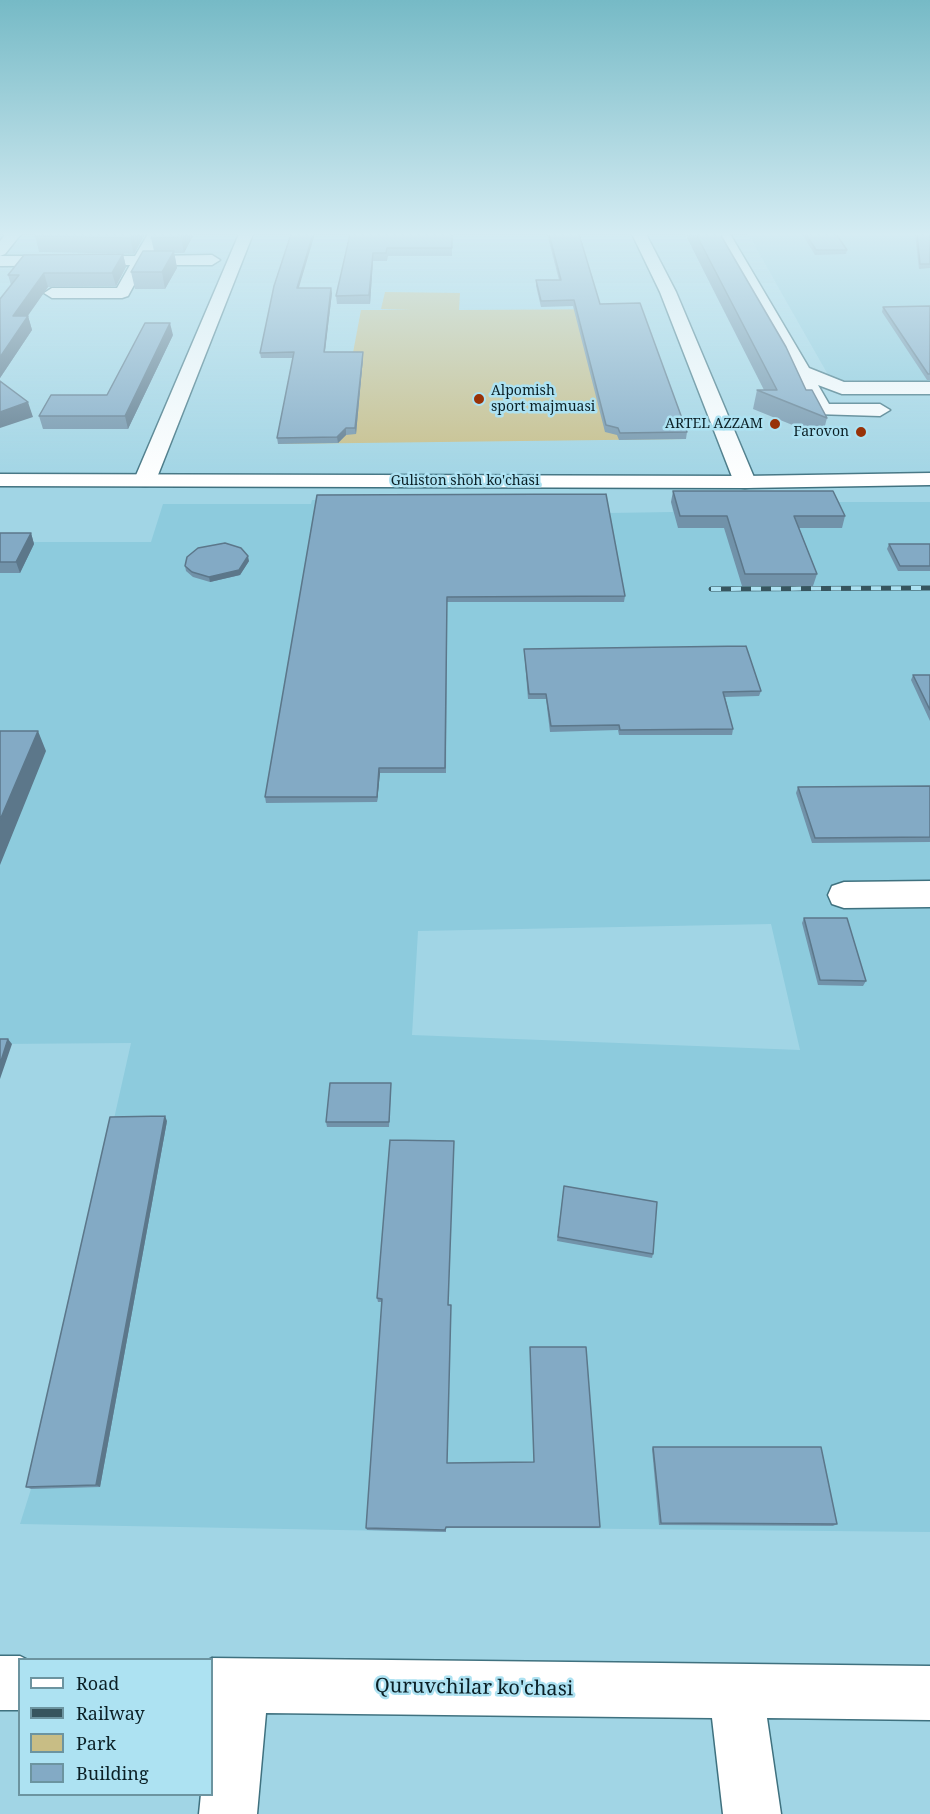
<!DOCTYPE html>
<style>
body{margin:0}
#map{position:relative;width:930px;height:1814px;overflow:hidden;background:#a1d5e5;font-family:"Noto Serif",serif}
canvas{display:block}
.legend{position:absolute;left:18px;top:1658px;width:195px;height:138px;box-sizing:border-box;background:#ade2f2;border:2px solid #6c94a0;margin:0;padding:8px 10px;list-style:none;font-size:18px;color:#0b2026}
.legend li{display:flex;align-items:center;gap:12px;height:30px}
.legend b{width:30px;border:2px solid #6c94a0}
</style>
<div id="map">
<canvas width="930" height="1814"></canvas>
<ul class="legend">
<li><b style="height:8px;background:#fff"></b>Road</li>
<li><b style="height:8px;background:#37555e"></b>Railway</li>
<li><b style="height:16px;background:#c8bd85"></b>Park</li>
<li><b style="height:16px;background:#83aac5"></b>Building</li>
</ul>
</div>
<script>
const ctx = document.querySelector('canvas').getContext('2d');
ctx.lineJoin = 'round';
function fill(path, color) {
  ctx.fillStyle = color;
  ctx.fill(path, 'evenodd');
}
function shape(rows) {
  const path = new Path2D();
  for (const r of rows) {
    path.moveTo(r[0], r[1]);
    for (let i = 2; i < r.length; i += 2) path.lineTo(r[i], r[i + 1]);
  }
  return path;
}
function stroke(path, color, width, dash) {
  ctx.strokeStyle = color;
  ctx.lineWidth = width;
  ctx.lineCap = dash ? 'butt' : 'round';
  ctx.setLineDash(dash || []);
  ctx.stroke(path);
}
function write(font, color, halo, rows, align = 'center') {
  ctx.font = font + ' "Noto Serif",serif';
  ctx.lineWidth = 5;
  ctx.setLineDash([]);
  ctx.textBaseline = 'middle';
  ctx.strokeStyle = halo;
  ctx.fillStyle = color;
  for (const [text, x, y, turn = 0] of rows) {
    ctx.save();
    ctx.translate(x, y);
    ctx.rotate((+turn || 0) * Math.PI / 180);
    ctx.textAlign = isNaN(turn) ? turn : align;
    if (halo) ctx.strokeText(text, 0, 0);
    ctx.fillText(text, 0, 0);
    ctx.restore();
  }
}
const built = shape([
 [748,234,930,234,930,382,831,380],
 [312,500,605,500,608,513,673,512,671,502,930,502,930,1532,529,1528,450,1528,446,1529,446,1532,20,1524,31,1489,131,1043,0,1044,0,542,151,542,163,504,311,504],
 [771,924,800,1050,412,1035,418,931]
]);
const green = shape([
 [385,292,460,293,459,310,639,309,686,439,278,444,295,358,352,358,361,310,410,310,381,309]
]);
const minor = shape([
 [148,234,162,234,151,256,212,255,220,260,212,265,145,265,128,296,122,298,52,298,44,293,52,288,117,288,130,265,0,266,0,256,135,256,148,234],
 [239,234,253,234,156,480,153,485,145,486,137,485,134,480,239,234],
 [632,234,646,234,676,292,756,482,753,487,745,488,737,487,734,482,660,292,632,234],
 [716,234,730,234,809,368,844,382,930,382,930,394,842,394,818,385,829,404,880,404,890,410,880,416,815,414,716,234],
 [930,881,930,907,844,908,832,904,828,895,832,886,844,882,930,881],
 [0,1656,20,1656,28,1660,20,1660,20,1710,0,1710,0,1656],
 [212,1658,930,1666,930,1720,767,1718,781,1814,723,1814,712,1718,266,1713,257,1814,199,1814,201,1794,212,1794,212,1660,208,1660,212,1658]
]);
const major = shape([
 [6,234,21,234,5,254,0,256,0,241,6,234],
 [930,473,930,485,745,488,0,486,0,474,745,476,930,473]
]);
const rail = shape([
 [711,589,930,588]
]);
const wall = shape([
 [145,234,134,254,39,252,35,236],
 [194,234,184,253,174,253,177,268,165,289,135,289,131,272,154,251,151,238],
 [350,234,452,234,452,256,388,256,387,261,373,261,370,304,337,304,336,296],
 [547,234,579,234,600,304,687,432,686,439,619,440,617,435,605,432,573,306,541,307,536,286,536,280,559,280],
 [685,234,720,234,806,390,827,418,822,437,753,409,757,390,764,390],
 [802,234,836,234,847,250,846,254,815,255],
 [915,234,930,234,930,268,919,269],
 [123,254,126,267,116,286,48,287,27,316,28,316,32,330,0,378,0,299,11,285,8,275],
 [299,288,332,293,325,352,363,352,363,358,356,434,346,435,338,443,278,444,277,438,293,358,261,358,260,353],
 [930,306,930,380,927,380,882,312,883,307],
 [173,335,128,429,43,429,39,416,107,395],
 [673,491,845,516,842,528,799,528,817,574,813,586,742,586,724,528,678,528,671,502],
 [317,495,625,596,624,602,447,602,446,773,380,773,377,802,266,803,265,797],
 [0,533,31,533,34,544,20,573,0,573],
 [889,544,930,544,930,571,898,571,887,549],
 [249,561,240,575,210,582,193,577,186,571,185,566],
 [524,649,761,691,759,696,725,697,733,729,732,735,619,735,618,730,550,732,546,699,528,699],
 [913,675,930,675,930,721,911,680],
 [930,786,930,842,812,843,796,793,798,787],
 [804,918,866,981,863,986,818,985,802,923],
 [391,1088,389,1127,327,1127,326,1122],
 [167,1121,100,1487,31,1489,26,1487],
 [564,1186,653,1254,652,1258,557,1241],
 [377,1298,448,1305,447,1463,534,1462,530,1347,600,1527,598,1528,446,1528,446,1532,367,1530,366,1528,382,1302,378,1302],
 [653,1447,837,1524,833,1526,659,1525,652,1449]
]);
const shadedWall = shape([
 [132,234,145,234,134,254,130,238],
 [182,234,194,234,184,253,181,237],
 [313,234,315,234,297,294,297,288],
 [174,251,177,268,165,289,162,272],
 [373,253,373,261,370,304,369,295],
 [123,254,126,267,116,286,112,273],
 [44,273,48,287,18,330,13,316],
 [331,288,332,293,324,358,324,352],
 [28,316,32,330,0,378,0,357],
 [170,323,173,335,128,429,125,416],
 [363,352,363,358,356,434,355,428],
 [28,402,33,417,0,428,0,412],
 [346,428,346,435,338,443,337,437],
 [31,533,34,544,20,573,16,562],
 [248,556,249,561,240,575,210,582,209,577],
 [38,731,46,751,0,865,0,820],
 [379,768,380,773,377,802,377,797],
 [8,1039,12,1044,0,1079,0,1064],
 [165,1116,167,1121,100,1487,96,1485]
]);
const building = shape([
 [36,234,132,234,130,238,35,236,36,234],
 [153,234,182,234,181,237,151,238,153,234],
 [291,234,313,234,297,288,331,288,324,352,363,352,355,428,346,428,337,437,277,438,294,352,260,353,274,286,291,234],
 [350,234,452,234,452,248,387,248,386,253,373,253,369,295,336,296,350,234],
 [549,234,579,234,600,304,640,303,687,432,620,433,618,428,606,425,574,300,541,301,536,280,561,280,549,234],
 [696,234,720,234,786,347,806,390,812,390,827,418,757,390,777,390,696,234],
 [806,234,836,234,847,250,816,250,806,234],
 [917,234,930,234,930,264,920,264,917,234],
 [143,251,174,251,162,272,131,272,143,251],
 [123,254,112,273,44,273,13,316,28,316,0,357,0,299,19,275,8,275,24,255,123,254],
 [930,306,930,374,928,374,883,307,930,306],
 [145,323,170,323,125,416,39,416,51,395,107,395,145,323],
 [0,381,28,402,0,412,0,381],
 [673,491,833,491,845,516,794,516,817,574,745,574,727,516,680,516,673,491],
 [606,494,625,596,447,597,445,768,379,768,377,797,265,797,317,495,606,494],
 [0,533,31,533,16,562,0,562,0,533],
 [225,543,241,548,248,556,239,570,209,577,192,572,185,566,187,557,198,548,225,543],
 [889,544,930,544,930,566,900,566,889,544],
 [746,646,761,691,723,692,733,729,620,730,619,725,551,726,546,694,529,694,524,649,746,646],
 [913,675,930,675,930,710,913,675],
 [0,731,38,731,0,820,0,731],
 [930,786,930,837,815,838,798,787,930,786],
 [804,918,847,918,866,981,820,980,804,918],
 [0,1039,8,1039,0,1064,0,1039],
 [330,1083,391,1083,389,1122,326,1122,330,1083],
 [165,1116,96,1485,26,1487,110,1117,165,1116],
 [390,1140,454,1141,448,1305,451,1305,447,1463,534,1462,530,1347,586,1347,600,1527,446,1527,445,1530,366,1528,382,1299,377,1298,390,1140],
 [564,1186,657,1202,653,1254,558,1237,564,1186],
 [653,1447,821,1447,837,1524,661,1523,653,1447]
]);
const markers = [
 [479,399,6,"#983208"],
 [775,424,6,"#983208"],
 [861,432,6,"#983208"]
];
const farPoinames = [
 ["Alpomish",491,391,"left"],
 ["sport majmuasi",491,407,"left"],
 ["ARTEL AZZAM",763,424],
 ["Farovon",849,432]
];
const farStreetnames = [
 ["Guliston shoh ko'chasi",465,481]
];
const nearStreetnames = [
 ["Quruvchilar ko'chasi",474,1688,1]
];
fill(built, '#8dcbdd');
fill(green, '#c8bd85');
stroke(minor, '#3f717f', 3);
stroke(major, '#3f717f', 3);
fill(minor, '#fff');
fill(major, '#fff');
stroke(rail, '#37555e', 5);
stroke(rail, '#ade2f2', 4, [10]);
fill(wall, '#7192a9');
fill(shadedWall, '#5c778a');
fill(building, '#83aac5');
stroke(building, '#5c778a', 1.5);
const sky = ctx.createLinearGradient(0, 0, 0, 488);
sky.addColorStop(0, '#76bac6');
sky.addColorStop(0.48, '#d5ecf3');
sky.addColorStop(1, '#d5ecf300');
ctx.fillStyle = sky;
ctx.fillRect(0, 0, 930, 488);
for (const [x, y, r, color] of markers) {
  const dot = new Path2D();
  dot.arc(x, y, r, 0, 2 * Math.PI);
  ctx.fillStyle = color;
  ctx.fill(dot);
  stroke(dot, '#ade2f2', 2);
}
write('14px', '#0b2026', '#ade2f2', farPoinames, 'right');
write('14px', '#0b2026', '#ade2f2', farStreetnames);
write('20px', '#0b2026', '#ade2f2', nearStreetnames);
</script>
